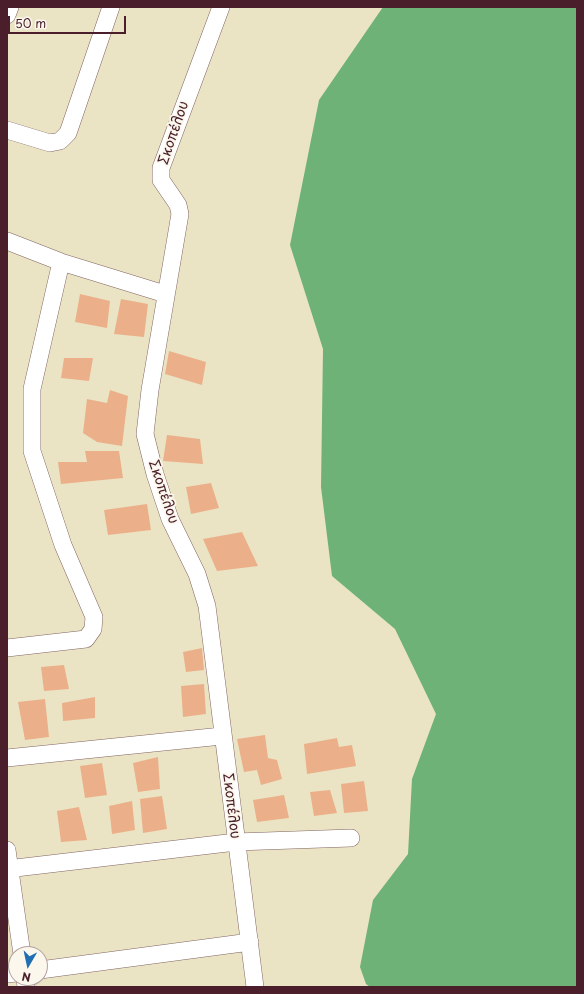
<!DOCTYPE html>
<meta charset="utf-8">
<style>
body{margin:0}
#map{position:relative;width:584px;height:994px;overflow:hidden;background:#eae4c5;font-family:"Playpen Sans",sans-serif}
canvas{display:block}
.frame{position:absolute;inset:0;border:8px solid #4a1f2b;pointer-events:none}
.north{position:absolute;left:8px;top:946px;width:40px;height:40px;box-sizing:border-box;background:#fbf7ec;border:1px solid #b4a19f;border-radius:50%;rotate:189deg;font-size:11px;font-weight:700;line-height:16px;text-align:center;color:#4a1f2b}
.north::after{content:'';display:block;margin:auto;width:14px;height:18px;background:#1f6fb2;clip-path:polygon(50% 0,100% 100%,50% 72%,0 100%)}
.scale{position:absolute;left:8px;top:16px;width:118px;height:18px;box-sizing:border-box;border:2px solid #4a1f2b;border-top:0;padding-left:5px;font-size:12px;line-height:14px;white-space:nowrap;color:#4a1f2b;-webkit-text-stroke:3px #fbf7ec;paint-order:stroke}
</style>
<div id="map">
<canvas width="584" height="994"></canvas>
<div class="frame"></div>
<div class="north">N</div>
<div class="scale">50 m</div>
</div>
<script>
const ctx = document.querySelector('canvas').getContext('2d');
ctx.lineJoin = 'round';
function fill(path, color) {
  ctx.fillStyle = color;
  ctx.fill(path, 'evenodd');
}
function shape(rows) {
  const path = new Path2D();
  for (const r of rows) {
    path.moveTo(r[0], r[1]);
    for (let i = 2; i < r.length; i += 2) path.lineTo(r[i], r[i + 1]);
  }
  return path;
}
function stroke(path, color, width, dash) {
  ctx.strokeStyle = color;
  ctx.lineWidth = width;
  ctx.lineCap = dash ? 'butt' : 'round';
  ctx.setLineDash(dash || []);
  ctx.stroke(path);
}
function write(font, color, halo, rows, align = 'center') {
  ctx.font = font + ' "Playpen Sans",sans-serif';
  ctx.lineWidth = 3.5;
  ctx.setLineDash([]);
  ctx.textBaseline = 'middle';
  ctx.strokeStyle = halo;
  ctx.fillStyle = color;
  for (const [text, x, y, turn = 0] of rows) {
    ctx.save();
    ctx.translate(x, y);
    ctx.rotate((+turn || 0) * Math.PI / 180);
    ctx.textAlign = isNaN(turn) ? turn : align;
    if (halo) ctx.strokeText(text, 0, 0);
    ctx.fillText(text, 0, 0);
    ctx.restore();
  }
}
const forest = shape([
 [383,7,577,7,577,987,370,987,366,984,360,967,373,900,408,854,412,779,436,714,395,629,332,576,321,487,323,349,290,245,319,100]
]);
const building = shape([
 [80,294,110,301,107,328,75,322],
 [121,299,148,304,144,337,114,334],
 [169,351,206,362,202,385,165,374],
 [64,358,93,358,89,381,61,378],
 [110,390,128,396,122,446,97,442,83,433,87,399,107,403],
 [167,435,200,439,203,464,163,461],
 [85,451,119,451,123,478,61,484,58,462,87,462],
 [211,483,219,508,191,514,186,487],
 [147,504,151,530,108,535,104,510],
 [242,532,258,566,217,571,203,539],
 [202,648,204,670,186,672,183,652],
 [64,665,69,689,44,691,41,667],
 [204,684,206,714,183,717,181,686],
 [95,697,95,718,63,721,62,703],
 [45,699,49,737,25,740,18,702],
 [265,735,268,758,277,760,282,779,261,785,257,770,244,772,237,739],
 [337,738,339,747,352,745,356,766,307,774,304,744],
 [158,757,160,789,138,792,133,763],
 [102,763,107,795,85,798,80,766],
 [364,781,368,811,344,813,341,784],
 [330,790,337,813,314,816,310,792],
 [284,795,289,818,257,822,253,800],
 [162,796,167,829,143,833,140,799],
 [132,801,135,830,112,834,109,806],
 [79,807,87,840,61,842,57,811]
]);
const minor = shape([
 [221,7,161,168,161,180,178,205,180,214,150,390,145,434,155,474,170,519,197,574,207,606,255,987],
 [7,15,10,7],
 [7,130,50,143,60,141,68,133,111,7],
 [7,241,61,262,165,294],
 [7,648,86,639,93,629,94,617,63,545,32,451,32,389,61,262],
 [7,758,222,736],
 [7,850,22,954],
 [7,869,236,842,351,838],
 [40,970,250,942],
 [7,974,16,973],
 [25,978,26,987]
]);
const streetNames = [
 ["Σκοπέλου",174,133,-71],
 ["Σκοπέλου",163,492,71],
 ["Σκοπέλου",231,806,83]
];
fill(forest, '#6eb277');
fill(building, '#ebb089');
stroke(minor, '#826461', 18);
stroke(minor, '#fff', 17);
write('14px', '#4a1f2b', '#fbf7ec', streetNames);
</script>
